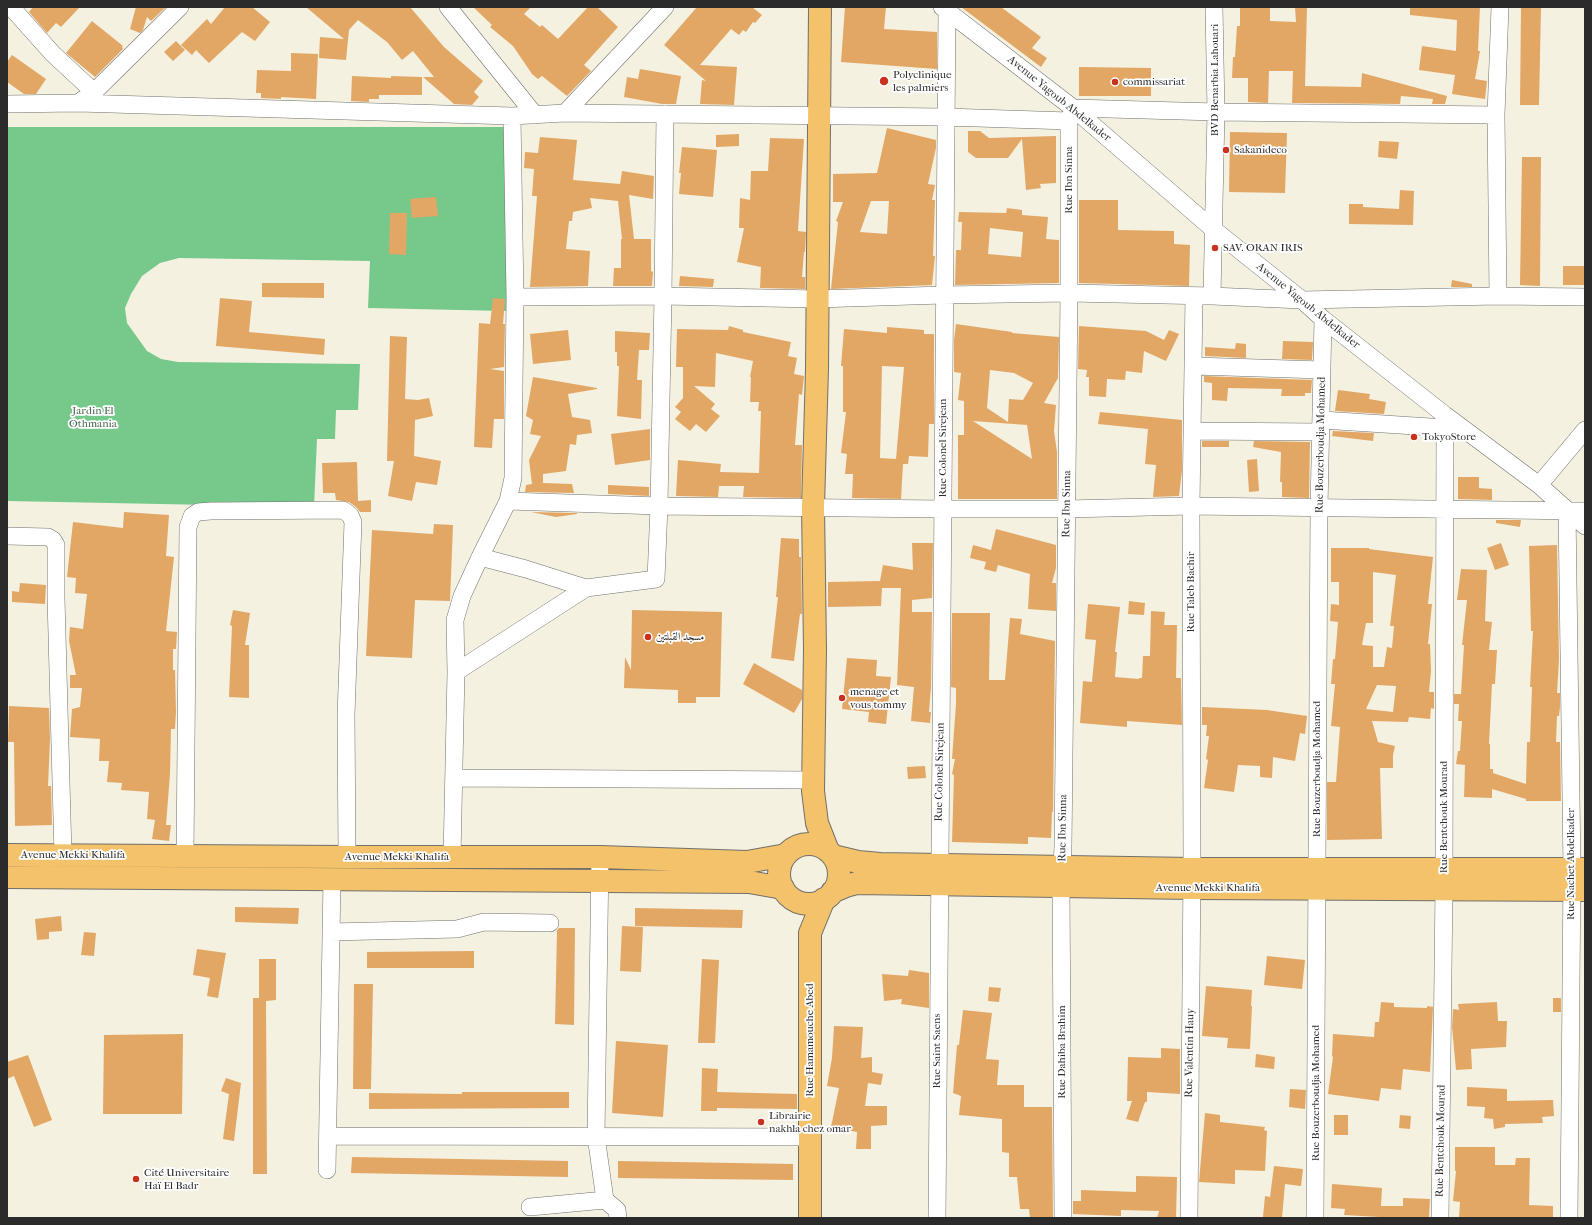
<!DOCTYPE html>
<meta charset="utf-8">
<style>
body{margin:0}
#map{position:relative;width:1592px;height:1225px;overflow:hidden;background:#f4f1e1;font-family:"IM FELL French Canon",serif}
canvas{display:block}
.frame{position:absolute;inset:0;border:8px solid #2b2b2b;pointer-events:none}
</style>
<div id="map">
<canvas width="1592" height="1225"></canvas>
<div class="frame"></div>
</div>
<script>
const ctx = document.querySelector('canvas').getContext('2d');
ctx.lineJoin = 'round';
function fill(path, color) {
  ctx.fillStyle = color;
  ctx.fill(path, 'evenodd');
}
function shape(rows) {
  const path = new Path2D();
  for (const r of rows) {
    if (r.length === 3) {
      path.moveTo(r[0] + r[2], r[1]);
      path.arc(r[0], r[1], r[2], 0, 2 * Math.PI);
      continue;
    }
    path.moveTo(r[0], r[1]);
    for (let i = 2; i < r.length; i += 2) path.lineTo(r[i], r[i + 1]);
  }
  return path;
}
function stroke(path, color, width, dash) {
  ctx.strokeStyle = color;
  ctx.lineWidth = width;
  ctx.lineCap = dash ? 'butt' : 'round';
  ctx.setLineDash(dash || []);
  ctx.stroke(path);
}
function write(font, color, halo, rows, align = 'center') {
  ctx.font = font + ' "IM FELL French Canon",Amiri,serif';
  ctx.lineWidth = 3.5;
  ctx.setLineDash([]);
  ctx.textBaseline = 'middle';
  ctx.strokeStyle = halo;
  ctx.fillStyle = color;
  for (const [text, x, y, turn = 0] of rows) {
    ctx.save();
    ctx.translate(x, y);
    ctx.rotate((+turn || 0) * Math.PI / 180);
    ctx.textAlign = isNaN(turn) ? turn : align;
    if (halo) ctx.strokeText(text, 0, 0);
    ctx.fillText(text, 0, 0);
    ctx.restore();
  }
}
const green = shape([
 [7,127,509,127,506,311,368,308,370,261,179,258,160,263,142,276,131,294,125,308,127,323,147,351,161,359,178,362,360,364,358,410,336,410,335,439,317,439,314,507,7,501]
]);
const building = shape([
 [33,7,80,7,61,27,56,23,47,33,29,12],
 [136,7,166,7,151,21,147,17,143,30,140,33,130,29],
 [225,7,252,7,270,22,255,41,242,32,209,63,196,50,192,55,181,45,207,19,211,24],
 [306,7,410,7,444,47,483,81,474,92,479,97,472,105,454,104,423,77,434,77,413,51,402,60,387,42,358,20,349,30,346,60,319,58,320,37,344,39],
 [473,7,531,7,524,14,540,27,542,25,558,39,588,7,597,7,618,27,584,65,591,71,567,96,542,76,538,79,532,74,513,46,490,27,492,25],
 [697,7,752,7,762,15,755,23,753,22,746,32,743,30,739,35,731,29,700,65,737,67,734,105,700,104,702,80,706,81,664,45],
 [845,7,886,7,884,29,937,32,937,69,841,62],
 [961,7,1001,7,1041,37,1032,48,1047,58,1041,67],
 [1240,7,1270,7,1270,21,1296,22,1295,7,1307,7,1305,86,1361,87,1362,73,1447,96,1445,104,1432,104,1433,99,1401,96,1400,104,1292,103,1293,71,1269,71,1268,103,1248,102,1248,78,1232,78,1233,57,1235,57,1237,26,1240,26],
 [1410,7,1480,7,1478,51,1480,51,1475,79,1487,81,1485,99,1452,94,1455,75,1419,70,1422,46,1456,51,1457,20,1410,15],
 [1521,7,1541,7,1539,105,1520,105],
 [92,21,123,46,122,47,123,49,95,77,66,53],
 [176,41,185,50,173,61,164,52],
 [291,53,318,54,316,99,281,97,281,99,261,98,261,93,256,93,257,70,291,71],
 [12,55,46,79,36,94,24,94,7,82,7,62],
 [1079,67,1151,68,1151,96,1079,96],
 [640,69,681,76,676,104,662,104,624,97,627,77,638,79],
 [352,76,391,78,391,76,422,77,422,95,379,95,379,99,369,99,369,102,351,101],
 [887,128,936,140,936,148,928,184,935,185,932,200,935,200,933,256,935,256,932,285,933,285,831,289,838,222,836,221,843,202,833,202,833,174,877,173],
 [871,201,889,201,887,234,860,232],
 [968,131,980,131,989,138,1056,136,1056,183,1040,184,1041,188,1026,190,1022,139,1008,158,976,158,968,152],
 [1230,132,1287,133,1285,193,1229,192],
 [739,134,739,146,716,147,716,135],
 [540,137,577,140,573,180,620,184,622,171,654,176,653,199,629,195,634,239,651,239,651,271,653,272,652,286,613,286,614,268,621,268,621,239,622,239,618,201,590,198,592,208,573,212,572,221,569,221,566,249,590,251,588,286,530,287,537,196,532,196,534,169,524,168,525,152,538,153],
 [770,138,804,139,798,231,806,232,805,252,804,252,802,277,805,277,805,289,760,288,761,267,737,262,744,228,739,228,740,198,750,200,751,171,768,171],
 [1379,141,1399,142,1397,159,1378,157],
 [682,147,717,150,713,197,679,194,681,173,679,173],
 [1522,157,1541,157,1540,286,1520,285],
 [1400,190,1414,191,1413,225,1349,224,1349,204,1363,204,1363,207,1399,209],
 [436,197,438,216,412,218,410,199],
 [1079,200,1118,200,1118,230,1174,231,1174,244,1190,245,1189,286,1079,283],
 [1007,208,1022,210,1022,215,1048,217,1046,239,1059,240,1059,283,955,285,956,250,961,250,962,222,958,222,959,212,1006,213],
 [990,228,1023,232,1021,257,988,254],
 [390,213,407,213,406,255,389,254],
 [1563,266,1585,266,1585,285,1563,285],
 [680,276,714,279,713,287,679,286],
 [1452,280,1472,284,1472,287,1451,287],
 [262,283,324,283,324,298,262,297],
 [220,298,252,301,249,332,325,339,324,355,216,346],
 [493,298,505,299,503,324,505,324,504,367,490,369,504,371,504,419,494,419,492,448,474,447,479,323,490,324],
 [956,324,1012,332,1012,333,1059,337,1058,378,1044,403,1056,405,1054,431,1057,452,1057,499,958,499,958,435,964,435,964,401,958,400,961,373,954,372,954,340],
 [990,370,1014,373,1033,383,1023,400,1009,399,1008,422,987,408],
 [973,421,1027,425,1032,459],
 [729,326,743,330,743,332,791,342,788,356,797,358,794,374,804,376,802,395,799,394,795,445,802,445,801,498,743,497,744,486,719,486,718,497,676,496,678,460,721,464,720,472,759,473,761,411,758,411,759,402,750,402,751,377,750,377,753,361,716,353,715,387,694,386,715,404,711,409,720,416,706,432,696,424,690,431,675,419,681,412,675,407,683,398,683,367,676,367,677,329,728,330],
 [1079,326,1146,331,1164,340,1169,330,1179,334,1166,361,1144,351,1142,373,1126,371,1125,380,1107,379,1106,397,1089,396,1089,377,1086,377,1087,370,1078,369],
 [887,327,924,330,924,334,934,334,934,424,929,424,928,457,909,456,908,464,903,464,901,499,852,498,853,474,845,474,847,454,841,453,846,412,843,412,843,366,841,366,844,329,887,333],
 [882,366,904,367,896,459,880,458],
 [568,330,571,360,533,364,530,334],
 [615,331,650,333,649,350,639,350,637,380,642,380,641,419,617,416,619,366,617,366,617,352,615,352],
 [390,336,407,337,405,399,418,400,429,398,433,416,415,420,414,456,441,461,437,485,416,482,412,501,388,496,394,461,387,461],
 [1283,341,1313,342,1312,360,1282,359],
 [1236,343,1246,344,1246,358,1205,356,1205,347,1235,349],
 [1204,376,1312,380,1311,393,1305,393,1305,396,1281,396,1282,389,1228,388,1227,401,1212,400,1212,383,1204,382],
 [533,377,597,388,597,389,568,394,572,417,590,420,592,433,577,435,576,445,570,444,566,471,543,474,543,483,572,484,574,493,525,492,526,485,532,484,529,460,541,436,530,434,533,420,526,416],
 [1338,390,1370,394,1369,399,1386,402,1384,414,1335,411],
 [1100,412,1182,420,1182,470,1179,496,1153,497,1156,465,1145,464,1148,429,1098,424],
 [650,429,650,460,615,465,611,434],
 [1333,431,1374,433,1373,441,1332,436],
 [1202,441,1229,441,1229,447,1202,447],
 [1254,441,1310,442,1309,498,1282,497,1282,482,1280,482,1281,452,1253,447],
 [1257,459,1259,491,1249,492,1247,460],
 [357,462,358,501,371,500,371,512,360,512,356,507,349,502,336,500,335,493,323,493,322,463],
 [1458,477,1479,477,1479,488,1492,489,1492,500,1458,499],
 [608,485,649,487,649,496,608,494],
 [124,512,169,515,166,556,174,557,166,631,177,632,176,649,173,649,173,670,175,670,176,712,175,729,171,729,170,774,166,825,171,825,169,841,152,839,155,820,147,819,149,792,121,790,122,783,107,782,109,761,99,761,100,739,70,737,72,709,80,707,82,688,70,688,70,675,76,675,69,641,70,627,83,629,87,594,75,593,76,578,67,577,73,522,123,528],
 [531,512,577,513,577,514,556,517],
 [1496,520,1521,520,1520,527,1496,523],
 [434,524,453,525,450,601,415,600,412,658,366,656,372,530,433,534],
 [996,529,1056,545,1056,568,1052,583,1056,583,1056,611,1028,609,1030,574,998,565,996,572,984,569,986,562,970,558,973,545,991,550],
 [781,538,799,539,799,557,801,557,802,614,800,614,794,661,771,658,778,597,776,597],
 [912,543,933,543,932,598,912,600,912,612,932,612,931,687,929,712,931,712,930,723,911,721,914,687,897,685,901,588,882,588,881,606,828,607,828,582,880,581,883,565,913,570],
 [1501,543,1509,565,1495,570,1487,548],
 [1557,545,1559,660,1557,693,1560,693,1560,707,1559,716,1557,716,1556,742,1560,742,1561,801,1526,801,1526,799,1492,789,1492,798,1464,797,1465,765,1456,764,1458,751,1460,751,1462,721,1458,721,1459,704,1454,704,1454,694,1461,694,1464,645,1462,645,1467,600,1457,600,1461,569,1487,570,1485,621,1492,622,1489,650,1497,650,1495,684,1492,684,1489,744,1490,744,1490,769,1493,769,1493,773,1526,784,1527,742,1530,742,1532,687,1530,687,1533,631,1531,631,1529,546],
 [1331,548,1369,548,1369,549,1433,557,1428,604,1432,604,1428,644,1430,644,1431,671,1429,692,1434,692,1434,709,1431,708,1430,719,1409,717,1408,722,1372,721,1378,742,1395,746,1393,755,1393,768,1380,768,1382,839,1327,840,1327,782,1336,782,1340,727,1331,726,1335,684,1331,684,1333,659,1335,659,1338,622,1330,621,1331,604,1339,605,1339,582,1331,582],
 [1373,572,1396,575,1390,626,1394,626,1392,648,1387,647,1384,667,1373,667,1373,646,1362,645,1366,623,1373,623],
 [1377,685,1396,686,1393,712,1366,709],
 [20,583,46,585,45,604,12,602,12,591,19,592],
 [1129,601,1145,603,1144,615,1128,614],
 [1088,604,1120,607,1115,652,1117,652,1115,677,1139,679,1139,678,1142,678,1143,656,1150,656,1151,611,1165,612,1164,625,1177,625,1176,678,1181,678,1182,725,1127,721,1127,727,1080,723,1083,681,1092,682,1096,640,1085,639],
 [233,610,250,613,245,645,249,645,249,698,229,697,232,626,230,625],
 [632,610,722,612,720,697,696,697,696,703,678,703,678,690,624,688,625,657,631,670],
 [952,613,990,613,989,680,1005,680,1010,618,1022,619,1020,634,1055,641,1053,812,1052,812,1051,838,1028,837,1028,844,952,842,954,775,952,774,955,759,952,759,956,704,956,688,951,687],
 [847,658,877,660,876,676,891,677,886,724,868,722,869,712,842,709],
 [754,663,802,690,802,699,794,713,743,684],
 [9,706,49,708,50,740,48,786,51,786,52,825,15,826,14,742,8,742],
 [1202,707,1267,710,1307,716,1305,734,1300,733,1295,761,1273,757,1272,778,1260,777,1260,766,1238,765,1234,792,1204,788,1208,760,1206,759,1209,736,1206,736,1207,725,1202,725],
 [925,766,926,778,908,779,907,767],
 [235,907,299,908,298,924,235,922],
 [635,908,743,910,742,928,635,926],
 [61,916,62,931,49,932,49,939,37,940,35,919],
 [622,926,643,927,641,972,620,971],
 [559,928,575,928,574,1025,555,1024,557,930],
 [84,932,96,933,94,956,81,955],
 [197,949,226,953,218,998,207,996,210,978,193,975],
 [474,951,474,968,367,968,367,952],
 [1267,956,1305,960,1302,989,1264,985],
 [259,959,276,959,276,1000,266,1001,267,1174,253,1174,253,998,259,998],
 [702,959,719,960,715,1043,698,1043],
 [909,970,929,973,929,1008,901,1004,902,999,884,1001,882,974,908,976],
 [354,984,373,984,371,1089,353,1089],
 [1206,986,1252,990,1251,1006,1252,1006,1250,1049,1227,1048,1228,1038,1202,1036],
 [989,987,1001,988,999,1002,988,1001],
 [1553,998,1561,998,1561,1012,1553,1012],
 [1381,1002,1394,1003,1394,1007,1427,1008,1427,1006,1433,1007,1430,1072,1403,1069,1401,1090,1381,1088,1379,1101,1328,1094,1333,1057,1332,1056,1333,1034,1374,1037,1375,1022,1379,1022],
 [1497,1002,1498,1021,1507,1021,1506,1047,1471,1049,1472,1069,1456,1070,1452,1027,1453,1009,1459,1010,1458,1004],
 [963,1010,992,1013,986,1059,999,1060,997,1085,1024,1085,1024,1107,1052,1107,1053,1217,1030,1218,1029,1209,1020,1209,1017,1177,1009,1177,1009,1153,1002,1152,1002,1119,959,1115,961,1096,953,1093,957,1045,959,1045],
 [834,1026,863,1027,861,1058,872,1057,872,1072,883,1074,881,1085,868,1083,865,1106,887,1106,887,1125,871,1126,871,1149,856,1149,857,1132,831,1127,839,1088,827,1086,832,1058],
 [183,1034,182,1114,103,1114,104,1035],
 [616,1041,668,1045,663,1117,612,1113],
 [1161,1048,1180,1049,1180,1094,1147,1092,1147,1102,1145,1102,1138,1122,1126,1119,1132,1101,1127,1101,1128,1057,1161,1058],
 [1256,1054,1275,1057,1274,1069,1255,1067],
 [28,1055,52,1120,34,1127,14,1076,7,1079,7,1062],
 [702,1068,718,1069,717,1092,797,1094,797,1109,717,1108,717,1111,701,1111],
 [226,1078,241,1083,234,1141,223,1139,229,1094,221,1091],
 [1467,1087,1507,1089,1507,1101,1553,1100,1554,1116,1542,1117,1543,1123,1505,1124,1505,1127,1494,1129,1493,1119,1484,1118,1485,1107,1467,1106],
 [1290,1089,1306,1090,1305,1109,1289,1107],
 [462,1092,569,1092,569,1108,369,1109,369,1093,462,1094],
 [1205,1113,1220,1115,1220,1122,1265,1127,1264,1130,1267,1131,1265,1171,1235,1170,1235,1184,1199,1182],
 [1334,1115,1348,1115,1348,1135,1334,1135],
 [1400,1115,1411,1116,1410,1129,1399,1128],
 [1455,1147,1495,1147,1495,1165,1515,1165,1516,1158,1530,1158,1529,1205,1553,1206,1553,1218,1459,1218,1460,1202,1453,1201,1456,1171,1455,1171],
 [352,1157,568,1161,568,1177,351,1173],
 [618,1161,793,1164,793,1180,618,1178],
 [1274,1166,1303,1169,1301,1186,1285,1184,1282,1218,1263,1217,1265,1196,1270,1197],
 [1136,1176,1177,1177,1176,1218,1157,1218,1159,1211,1121,1210,1121,1216,1073,1214,1073,1201,1081,1201,1081,1190,1136,1192],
 [1332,1184,1382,1188,1381,1206,1403,1206,1403,1198,1430,1199,1429,1218,1397,1218,1344,1215,1345,1209,1331,1208]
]);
const minor = shape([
 [11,7,53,54,94,92],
 [448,7,535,115],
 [942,7,1073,108,1213,229,1302,300,1323,319,1445,415,1539,485,1585,526],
 [78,103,94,92,180,7],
 [7,104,78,103,512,116,565,113,946,117,1069,121,1073,108,1216,112,1496,115],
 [565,113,665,7],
 [1212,296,1216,112,1214,7],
 [1498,296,1496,115,1500,7],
 [515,297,663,296,817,299,943,295,1069,293,1212,296,1302,300,1498,296,1585,297],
 [1194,366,1322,370],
 [1322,420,1446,428],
 [1192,431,1321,432],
 [1539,485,1585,430],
 [508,501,659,506,943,509,1067,509,1191,506,1585,511],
 [1567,510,1572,869,1569,1218],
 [7,536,48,537,53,540,56,545,56,598,63,855],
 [480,557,526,569,586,588,656,579,659,506,663,296,665,114],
 [456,672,586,588],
 [454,778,813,780],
 [185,856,188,527,192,516,198,512,211,511,343,510,350,515,353,522,346,715,347,857],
 [452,857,456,672,455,620,462,596,480,557,508,501,513,478,515,297,512,116],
 [600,857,596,1136,605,1200,617,1210,618,1218],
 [331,932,457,929,484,922,550,923],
 [328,1136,810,1137],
 [327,1170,332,879],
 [530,1207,605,1200],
 [937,1218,947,11],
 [1063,1218,1061,886,1063,847,1069,293,1069,121],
 [1189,1218,1192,869,1191,506,1194,296],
 [1315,1218,1319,508,1323,319],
 [1440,1218,1444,889,1445,415]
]);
const major = shape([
 [820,7,817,369,813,507,815,649,813,791,817,823,828,851],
 [809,874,30],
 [7,855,347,857,600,857,747,862,786,855],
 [833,856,858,862,880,864,1192,869,1585,869],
 [7,877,749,882,783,888],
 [832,892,846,886,857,883,1192,888,1585,890],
 [810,1218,810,933,824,899]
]);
const markers = [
 [884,81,5,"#c8321e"],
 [1115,82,4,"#c8321e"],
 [1226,150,4,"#c8321e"],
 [1215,248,4,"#c8321e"],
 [1414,437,4,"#c8321e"],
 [648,637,4,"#c8321e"],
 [842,698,4,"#c8321e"],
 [761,1122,4,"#c8321e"],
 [136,1179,4,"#c8321e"]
];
const poiNames = [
 ["Polyclinique",893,75],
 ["les palmiers",893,88],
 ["commissariat",1123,82],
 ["Sakanideco",1234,150],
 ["SAV. ORAN IRIS",1223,248],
 ["TokyoStore",1422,437],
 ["مسجد القبلتين",656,637],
 ["menage et",850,692],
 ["vous tommy",850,705],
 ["Librairie",769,1116],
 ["nakhla chez omar",769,1129],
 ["Cité Universitaire",144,1173],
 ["Haï El Badr",144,1186]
];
const streetNames = [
 ["BVD Benarbia Lahouari",1215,80,-90],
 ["Avenue Yagoub Abdelkader",1059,99,39],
 ["Rue Ibn Sinna",1069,180,-90],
 ["Avenue Yagoub Abdelkader",1308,306,39],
 ["Rue Bouzerboudja Mohamed",1321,445,-89],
 ["Rue Colonel Sirejean",943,448,-90],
 ["Rue Ibn Sinna",1067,504,-89],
 ["Rue Taleb Bachir",1191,592,-90],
 ["Rue Bouzerboudja Mohamed",1317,769,-90],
 ["Rue Colonel Sirejean",940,772,-89],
 ["Rue Bentchouk Mourad",1444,817,-90],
 ["Rue Ibn Sinna",1063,828,-89],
 ["Avenue Mekki Khalifa",73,855],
 ["Avenue Mekki Khalifa",397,857],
 ["Rue Nachet Abdelkader",1571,864,-90],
 ["Avenue Mekki Khalifa",1208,888],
 ["Rue Hamamouche Abed",810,1040,-90],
 ["Rue Saint Saens",937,1051,-90],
 ["Rue Dahiba Brahim",1062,1052,-90],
 ["Rue Valentin Hauy",1190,1053,-89],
 ["Rue Bouzerboudja Mohamed",1316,1093,-90],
 ["Rue Bentchouk Mourad",1441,1141,-89]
];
const parkNames = [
 ["Jardin El",93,411],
 ["Othmania",93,424]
];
fill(green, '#76c98b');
fill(building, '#e2a765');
stroke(minor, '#71706b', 18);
stroke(major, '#71706b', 24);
stroke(minor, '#fff', 17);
stroke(major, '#f3c26a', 22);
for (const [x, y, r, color] of markers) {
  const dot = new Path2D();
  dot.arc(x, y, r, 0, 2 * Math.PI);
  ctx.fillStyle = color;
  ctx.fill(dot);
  stroke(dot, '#fff', 1.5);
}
write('11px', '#2b2b2b', '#fff', poiNames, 'left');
write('11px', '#2b2b2b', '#fff', streetNames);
write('11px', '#45624d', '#fff', parkNames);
</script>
